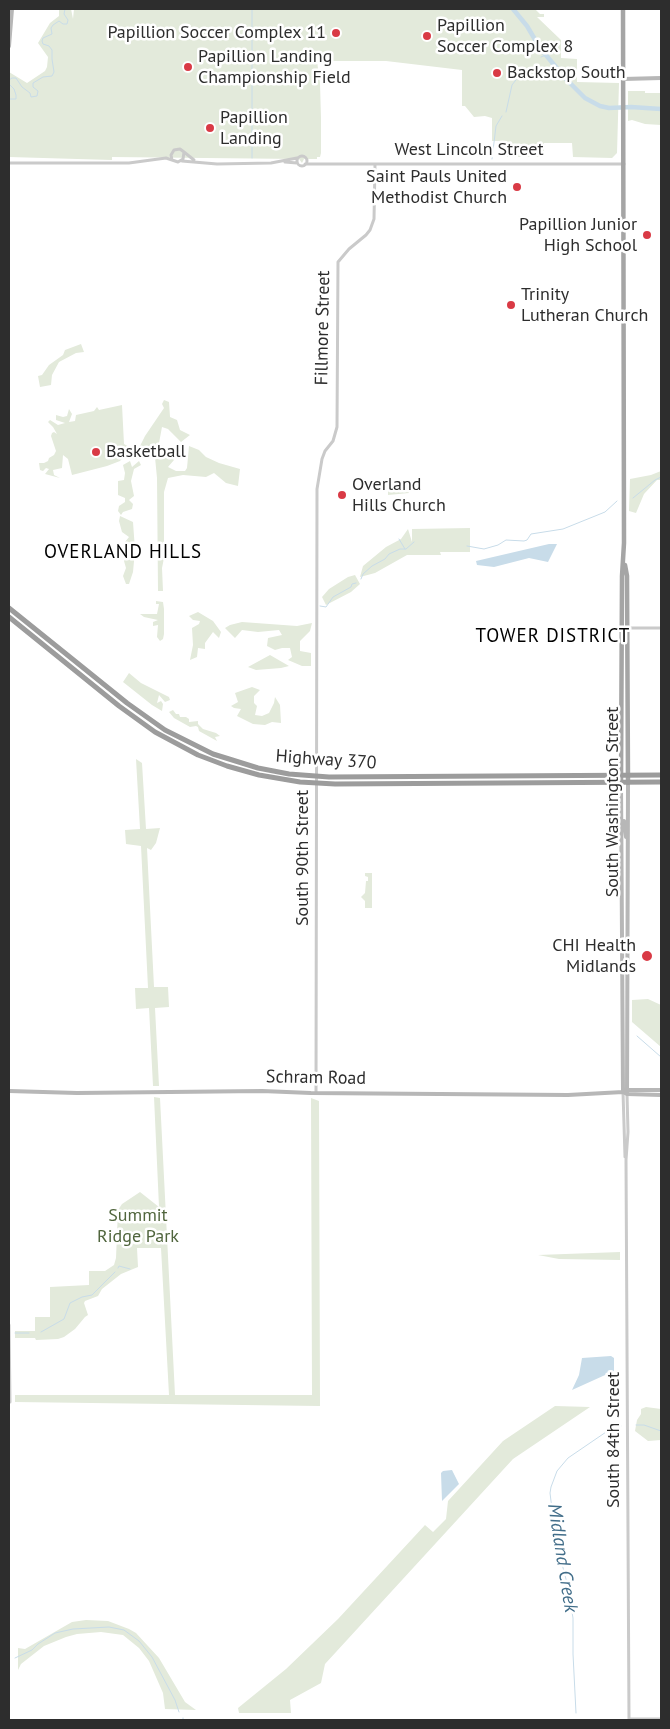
<!DOCTYPE html>
<style>
body{margin:0}
#map{position:relative;width:670px;height:1729px;overflow:hidden;background:#fff;font-family:"PT Sans",sans-serif}
canvas{display:block}
.frame{position:absolute;inset:0;border:10px solid #2d2d2d;pointer-events:none}
</style>
<div id="map">
<canvas width="670" height="1729"></canvas>
<div class="frame"></div>
</div>
<script>
const ctx = document.querySelector('canvas').getContext('2d');
ctx.lineJoin = 'round';
function fill(path, color) {
  ctx.fillStyle = color;
  ctx.fill(path, 'evenodd');
}
function shape(rows) {
  const path = new Path2D();
  for (const r of rows) {
    if (r.length === 3) {
      path.moveTo(r[0] + r[2], r[1]);
      path.arc(r[0], r[1], r[2], 0, 2 * Math.PI);
      continue;
    }
    path.moveTo(r[0], r[1]);
    for (let i = 2; i < r.length; i += 2) path.lineTo(r[i], r[i + 1]);
  }
  return path;
}
function stroke(path, color, width, dash) {
  ctx.strokeStyle = color;
  ctx.lineWidth = width;
  ctx.lineCap = dash ? 'butt' : 'round';
  ctx.setLineDash(dash || []);
  ctx.stroke(path);
}
function write(font, color, halo, rows, align = 'center') {
  ctx.font = font + ' "PT Sans",sans-serif';
  ctx.lineWidth = 5;
  ctx.setLineDash([]);
  ctx.textBaseline = 'middle';
  ctx.strokeStyle = halo;
  ctx.fillStyle = color;
  for (const [text, x, y, turn = 0] of rows) {
    ctx.save();
    ctx.translate(x, y);
    ctx.rotate((+turn || 0) * Math.PI / 180);
    ctx.textAlign = isNaN(turn) ? turn : align;
    if (halo) ctx.strokeText(text, 0, 0);
    ctx.fillText(text, 0, 0);
    ctx.restore();
  }
}
const green = shape([
 [59,9,71,9,73,19,74,9,535,9,540,14,544,14,544,17,537,17,561,40,561,58,577,59,577,82,619,83,617,153,612,158,573,157,572,143,544,143,544,157,507,157,507,141,492,141,492,118,485,116,474,117,465,106,462,106,462,70,386,61,317,61,320,83,321,118,321,153,320,157,317,157,317,159,304,159,302,163,299,159,112,157,112,160,9,157,9,72,27,83,45,71,47,67,48,57,38,43,50,23,59,16],
 [628,91,645,91,645,93,661,93,661,125,645,124,632,120,628,121],
 [81,344,84,352,76,353,59,362,52,375,51,385,40,387,38,376,42,375,49,365,63,355,65,350],
 [164,400,169,402,170,417,177,420,180,430,190,435,181,442,168,429,162,427,159,443,168,450,174,460,168,467,176,471,185,471,187,468,189,446,199,450,206,457,219,463,240,469,238,486,226,483,214,473,206,477,183,475,168,478,164,492,164,558,162,568,163,591,158,591,157,478,154,447,147,447,142,453,138,450,145,436,164,408,162,404],
 [122,405,124,444,131,448,120,461,107,466,72,475,68,459,63,455,62,468,53,470,54,475,60,478,45,474,49,469,46,468,43,471,40,470,39,463,44,463,48,461,49,458,54,455,56,451,51,436,52,433,54,432,57,434,53,427,48,422,50,420,58,425,65,423,56,420,56,415,63,417,67,416,69,409,72,414,69,422,75,421,76,415,94,411,97,407,99,410],
 [130,461,132,467,139,461,141,465,134,469,131,481,134,496,129,500,133,504,132,509,123,512,121,515,118,511,119,506,125,502,125,498,118,495,118,481,124,480,125,473,123,465],
 [661,471,661,480,657,480,644,494,636,513,629,511,630,479,651,475],
 [395,480,408,480,409,493,388,495,388,482,394,482,395,487],
 [120,516,133,522,135,550,133,572,129,584,126,584,123,576,126,568,124,561,129,553,125,542,129,537,122,532,119,521],
 [470,528,470,552,440,552,441,555,407,555,375,573,360,577,363,566,386,547,401,539,408,529,412,542,412,529],
 [355,575,360,584,351,592,326,605,322,597,329,589,348,577],
 [156,601,163,602,164,609,164,634,163,639,160,641,157,637,158,625,153,626,153,622,158,620,144,617,140,614,157,614,159,604,156,604],
 [198,612,213,621,221,632,219,638,213,632,205,643,205,649,198,648,197,657,190,660,193,645,192,628,199,624,200,621,193,620,189,616],
 [242,622,297,626,312,623,310,631,300,641,300,651,311,653,311,666,302,666,288,660,292,657,290,648,282,648,275,650,267,646,268,638,282,635,279,630,258,632,242,630,235,638,225,628,230,625],
 [270,655,289,666,281,668,256,670,248,667],
 [129,673,141,683,169,697,170,700,165,702,159,695,157,703,161,701,163,704,162,711,152,705,123,682],
 [252,687,260,690,254,696,254,703,257,706,255,715,262,716,269,713,274,703,275,697,280,705,281,723,272,722,265,725,253,724,237,716,241,709,234,708,231,706,238,702,235,693],
 [173,710,176,714,179,714,180,717,186,717,189,719,189,722,198,721,198,724,203,729,216,733,220,736,215,737,217,741,199,731,198,727,196,726,190,727,174,718,169,712],
 [136,759,142,763,146,829,160,828,156,843,151,850,147,848,154,987,168,987,169,1007,155,1008,159,1086,153,1086,149,1008,136,1009,135,988,148,988,141,846,126,844,125,830,140,829],
 [365,873,372,873,372,908,365,908,365,901,361,897,365,893,366,881,368,881,368,877,365,876],
 [648,999,661,1005,661,1047,632,1022,632,1000],
 [154,1097,160,1098,175,1395,312,1395,311,1098,319,1101,320,1406,15,1402,15,1395,169,1395,161,1248,137,1248,138,1267,121,1274,102,1289,98,1296,85,1301,84,1303,88,1315,85,1317,75,1329,64,1337,58,1339,36,1340,35,1338,15,1338,15,1331,35,1331,35,1317,50,1317,50,1287,89,1285,89,1271,105,1271,114,1265,116,1258,118,1210,122,1204,140,1192,159,1207],
 [620,1252,620,1260,559,1259,538,1255],
 [555,1406,590,1407,513,1459,325,1664,321,1683,290,1700,291,1713,239,1713,238,1708,286,1669,338,1619,425,1525,433,1532,446,1519,448,1501,503,1441],
 [646,1407,661,1409,661,1440,648,1441,635,1431,637,1420,641,1414,641,1409],
 [86,1620,108,1621,129,1629,136,1633,159,1658,185,1702,196,1710,165,1709,163,1693,149,1661,139,1648,123,1635,101,1632,77,1634,66,1637,44,1646,21,1664,18,1670,18,1648,25,1649,72,1622]
]);
const water = shape([
 [549,544,557,544,548,562,529,558,494,567,477,565,476,561],
 [611,1356,614,1358,614,1371,572,1390,579,1375,582,1358],
 [452,1470,459,1484,442,1501,441,1473,443,1471]
]);
const stream = shape([
 [252,32,252,9],
 [541,57,546,55],
 [9,80,12,78,16,78,22,87,30,93,31,97,37,96,38,91,33,87,33,83,43,77,52,76,54,72,52,59,52,50,49,46,43,44,42,41,43,38,52,34,51,28,53,25,59,21,63,24,67,24,68,20,64,14,65,9],
 [9,84,14,89,16,95,16,99,9,99],
 [506,112,512,85,522,72],
 [252,158,252,40],
 [492,159,496,126,502,116],
 [633,498,655,480,661,477],
 [399,539,405,549],
 [467,546,484,549,498,545,506,540,524,541,527,540,531,534,563,529,605,512,617,501],
 [361,579,363,574,372,566,385,559,389,554,400,549,406,549,414,542],
 [320,606,326,607,333,597,351,587,352,584,356,583],
 [637,1036,661,1057],
 [118,1268,119,1266,130,1269],
 [41,1332,64,1319,70,1303,82,1297,92,1295,115,1272],
 [15,1333,29,1333],
 [636,1425,644,1425,661,1431],
 [15,1658,32,1650,38,1644,55,1633,73,1629,109,1627,124,1630,139,1641,152,1657,175,1700,179,1712],
 [576,1713,573,1654,573,1618,567,1583,556,1541,550,1493,551,1487,557,1471,568,1458,609,1430,621,1426],
 [183,1718,183,1720]
]);
const river = shape([
 [513,9,527,26,540,48,566,79,585,98,600,106,609,108,631,107,661,109]
]);
const tertiary = shape([
 [184,152,194,160],
 [302,161,5],
 [182,161,217,164,271,163,297,158],
 [285,162,297,163],
 [9,163,129,163,166,158,178,162,183,159,184,152,180,149,174,150,171,155,172,160],
 [305,164,624,164],
 [622,628,661,628],
 [623,1092,625,1157],
 [316,1093,317,489,322,459,325,451,333,441,337,427,338,262,349,249,366,235,370,230,374,219,375,164],
 [627,1094,628,1132,626,1160,629,1720],
 [9,1325,10,1402],
 [629,1719,661,1719]
]);
const secondary = shape([
 [9,46,12,9],
 [623,79,661,78],
 [621,783,623,1092],
 [624,821,626,837],
 [627,1090,661,1090],
 [9,1091,77,1093,262,1091,311,1093,568,1095,623,1092,627,1094,661,1095],
 [627,1094,628,783]
]);
const primary = shape([
 [625,565,627,576,628,783],
 [621,783,622,576,624,543,623,9]
]);
const trunk = shape([
 [9,608,127,703,165,730,213,754,258,768,289,774,329,777,661,775],
 [9,617,119,706,155,732,198,755,227,766,259,775,300,782,335,784,661,782]
]);
const markers = [
 [336,33,5,"#d93a45"],
 [427,36,5,"#d93a45"],
 [188,67,5,"#d93a45"],
 [497,73,5,"#d93a45"],
 [210,128,5,"#d93a45"],
 [517,187,5,"#d93a45"],
 [647,235,5,"#d93a45"],
 [511,305,5,"#d93a45"],
 [96,452,5,"#d93a45"],
 [342,495,5,"#d93a45"],
 [647,956,6,"#d93a45"]
];
const poiNames = [
 ["Papillion",437,26],
 ["Soccer Complex 8",437,47],
 ["Papillion Soccer Complex 11",326,33,"right"],
 ["Papillion Landing",198,57],
 ["Championship Field",198,78],
 ["Backstop South",507,73],
 ["Papillion",220,118],
 ["Landing",220,139],
 ["Saint Pauls United",507,177,"right"],
 ["Methodist Church",507,198,"right"],
 ["Papillion Junior",637,225,"right"],
 ["High School",637,246,"right"],
 ["Trinity",521,295],
 ["Lutheran Church",521,316],
 ["Basketball",106,452],
 ["Overland",352,485],
 ["Hills Church",352,506],
 ["CHI Health",636,946,"right"],
 ["Midlands",636,967,"right"]
];
const streetNames = [
 ["West Lincoln Street",469,150],
 ["Fillmore Street",323,328,-89],
 ["Highway 370",326,760,4],
 ["South Washington Street",613,802,-90],
 ["South 90th Street",303,858,-90],
 ["Schram Road",316,1078,1],
 ["South 84th Street",614,1440,-90]
];
const parkNames = [
 ["Summit",138,1216],
 ["Ridge Park",138,1237]
];
const neighbourhoodNames = [
 ["OVERLAND HILLS",123,553],
 ["TOWER DISTRICT",553,637]
];
const waterNames = [
 ["Midland Creek",562,1558,81]
];
fill(green, '#e3eadb');
fill(water, '#c8dce9');
stroke(stream, '#c8dce9', 1);
stroke(river, '#c8dce9', 4.5);
stroke(tertiary, '#cacaca', 3);
stroke(secondary, '#b7b7b7', 4);
stroke(primary, '#a5a5a5', 4.5);
stroke(trunk, '#9c9c9c', 5);
for (const [x, y, r, color] of markers) {
  const dot = new Path2D();
  dot.arc(x, y, r, 0, 2 * Math.PI);
  ctx.fillStyle = color;
  ctx.fill(dot);
  stroke(dot, '#fff', 2);
}
write('18px', '#2d2d2d', '#fff', poiNames, 'left');
write('18px', '#2d2d2d', '#fff', streetNames);
write('18px', '#50653d', '#fff', parkNames);
ctx.letterSpacing = '1px';
write('19px', '#000', '#fff', neighbourhoodNames);
ctx.letterSpacing = '0px';
write('italic 19px', '#416d89', '#fff', waterNames);
</script>
